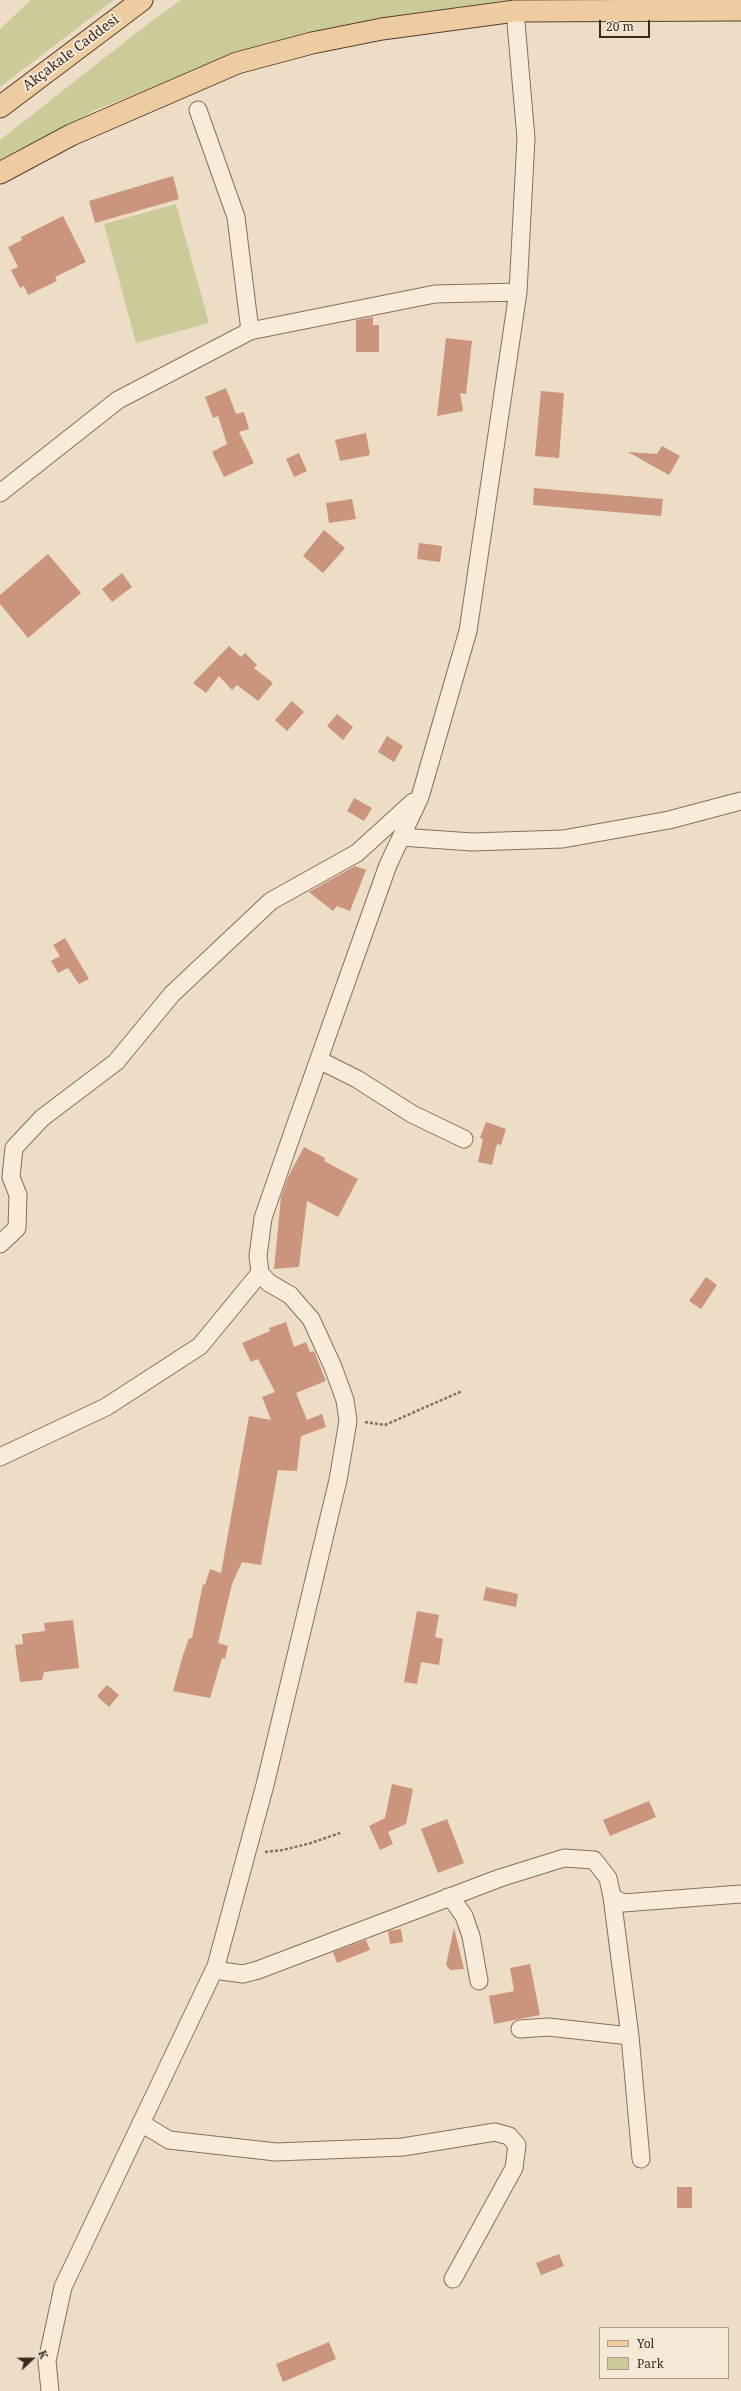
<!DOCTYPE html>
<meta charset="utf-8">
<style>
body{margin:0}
#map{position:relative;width:741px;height:2391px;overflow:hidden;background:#edddc6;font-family:"Noto Serif",serif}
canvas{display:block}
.legend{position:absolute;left:599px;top:2327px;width:130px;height:52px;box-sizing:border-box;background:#f5e8d6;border:1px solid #aa9c8d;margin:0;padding:5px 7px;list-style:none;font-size:12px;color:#392920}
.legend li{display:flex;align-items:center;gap:8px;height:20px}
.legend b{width:20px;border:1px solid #aa9c8d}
.north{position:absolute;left:12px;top:2339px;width:40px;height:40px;-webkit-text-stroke:3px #f5e8d6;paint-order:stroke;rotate:68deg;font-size:11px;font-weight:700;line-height:16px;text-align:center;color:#392920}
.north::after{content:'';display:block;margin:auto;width:14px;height:18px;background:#392920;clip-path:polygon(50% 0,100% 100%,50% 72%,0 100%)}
.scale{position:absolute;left:599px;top:20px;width:51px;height:18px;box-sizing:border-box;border:2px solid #392920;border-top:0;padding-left:5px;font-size:12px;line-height:14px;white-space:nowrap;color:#392920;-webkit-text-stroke:3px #f5e8d6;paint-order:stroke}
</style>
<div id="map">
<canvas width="741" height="2391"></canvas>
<ul class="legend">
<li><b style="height:5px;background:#efcca0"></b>Yol</li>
<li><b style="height:11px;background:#cbcb9a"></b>Park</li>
</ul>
<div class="north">K</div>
<div class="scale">20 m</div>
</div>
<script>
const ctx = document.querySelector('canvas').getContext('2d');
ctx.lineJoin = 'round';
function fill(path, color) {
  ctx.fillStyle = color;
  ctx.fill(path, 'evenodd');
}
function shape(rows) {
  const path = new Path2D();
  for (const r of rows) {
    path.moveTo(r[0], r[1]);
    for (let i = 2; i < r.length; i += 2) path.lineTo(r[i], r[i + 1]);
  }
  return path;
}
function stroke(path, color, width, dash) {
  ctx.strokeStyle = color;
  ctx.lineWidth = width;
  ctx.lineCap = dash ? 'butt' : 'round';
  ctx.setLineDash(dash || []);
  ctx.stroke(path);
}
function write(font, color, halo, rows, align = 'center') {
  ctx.font = font + ' "Noto Serif",serif';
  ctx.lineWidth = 4;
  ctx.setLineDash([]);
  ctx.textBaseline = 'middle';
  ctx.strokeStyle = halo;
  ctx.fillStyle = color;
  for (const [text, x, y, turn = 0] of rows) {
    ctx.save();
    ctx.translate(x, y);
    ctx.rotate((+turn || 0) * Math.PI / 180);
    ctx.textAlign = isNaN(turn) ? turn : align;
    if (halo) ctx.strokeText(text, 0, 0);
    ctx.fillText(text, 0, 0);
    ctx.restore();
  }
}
const green = shape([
 [31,0,114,0,0,87,0,29],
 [181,0,597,0,484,6,415,13,291,37,222,60,93,111,0,162,0,140,149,23],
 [176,204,209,323,136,343,104,224]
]);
const building = shape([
 [173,176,179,199,95,223,89,201],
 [63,216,86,262,55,277,57,281,28,295,24,286,20,288,11,270,18,267,8,247,22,240,21,237],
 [373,317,373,325,379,325,379,352,356,352,356,320],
 [446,338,472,341,466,394,460,393,463,411,437,416],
 [226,388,236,414,244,412,249,429,239,432,254,463,224,477,212,452,227,444,218,416,213,418,205,397],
 [541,391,564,393,559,458,535,456],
 [366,433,370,455,340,461,335,440],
 [662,446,680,456,669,475,628,452,657,454],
 [299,453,307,471,294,477,286,459],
 [534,488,663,499,661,516,533,505],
 [352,499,356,519,329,523,326,503],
 [324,530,345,548,323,573,303,556],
 [419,543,442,546,440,562,417,559],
 [48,554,81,593,28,638,0,604,0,595],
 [122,573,132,587,112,602,102,589],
 [229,646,241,657,245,653,257,665,254,668,273,683,258,701,237,685,232,690,219,676,206,693,193,683],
 [292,701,304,712,287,731,275,720],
 [337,714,353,727,343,740,327,726],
 [387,736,403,746,394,762,378,752],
 [354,798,372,808,364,821,347,811],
 [355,866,366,870,350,911,337,906,333,911,309,892],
 [65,938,89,979,79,984,68,968,58,973,51,961,60,956,53,945],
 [486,1122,506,1129,501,1145,497,1144,492,1165,478,1162,483,1139,480,1138],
 [304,1147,325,1158,324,1161,358,1179,338,1217,307,1201,299,1267,274,1269,281,1197,288,1177],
 [706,1277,717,1285,701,1309,689,1301],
 [286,1322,294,1347,306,1342,310,1352,314,1351,326,1381,296,1393,307,1420,322,1414,326,1427,301,1436,297,1471,278,1470,261,1565,242,1562,232,1584,218,1643,228,1646,225,1659,222,1658,210,1698,173,1691,183,1655,189,1638,192,1638,203,1584,205,1585,210,1569,221,1573,249,1416,271,1420,262,1397,275,1392,258,1359,251,1362,242,1343,270,1331,269,1328],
 [486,1587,518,1594,516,1607,483,1600],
 [417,1611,439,1615,435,1637,443,1639,439,1665,421,1662,417,1684,404,1682],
 [73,1620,79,1668,44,1672,42,1680,20,1682,15,1645,23,1644,22,1634,45,1631,44,1623],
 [107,1685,119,1695,109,1707,97,1696],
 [392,1784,413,1789,406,1824,388,1832,393,1844,380,1850,369,1826,385,1818],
 [649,1801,656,1817,610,1836,603,1820],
 [447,1819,464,1863,438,1873,421,1829],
 [454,1928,464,1969,450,1970,446,1965],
 [401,1929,403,1942,390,1944,388,1931],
 [366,1940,370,1950,337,1963,333,1952],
 [530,1964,540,2015,494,2024,489,1996,514,1991,510,1968],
 [677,2187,692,2187,692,2208,677,2208],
 [559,2254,564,2266,541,2275,536,2263],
 [329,2342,336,2359,283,2382,276,2364]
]);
const path = shape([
 [365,1422,385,1425,462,1391],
 [265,1852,283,1850,311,1843,340,1833]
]);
const minor = shape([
 [198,110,236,217,250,331],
 [0,493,118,400,250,331,435,294,518,292],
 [401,837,472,842,563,839,669,820,741,801],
 [319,1060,357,1079,412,1114,464,1139],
 [0,1244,17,1228,18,1195,11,1177,14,1148,42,1118,116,1062,172,994,271,901,357,853,413,802],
 [0,1457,106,1407,200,1346,260,1273],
 [448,1897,454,1902,464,1916,471,1936,479,1981],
 [612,1897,630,2036,641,2159],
 [214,1970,243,1974,258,1970,500,1878,564,1858,594,1860,608,1878,612,1897,623,1903,741,1894],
 [520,2029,548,2027,630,2036],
 [141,2123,169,2140,276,2152,403,2147,495,2132,509,2136,517,2145,514,2168,453,2279],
 [50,2391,47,2361,63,2287,216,1966,265,1785,338,1480,348,1421,345,1400,333,1367,311,1319,290,1295,269,1283,260,1273,258,1256,263,1218,294,1129,388,865,420,797,468,631,518,292,526,138,515,11]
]);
const major = shape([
 [0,107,142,0],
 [0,173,71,135,237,63,312,43,382,29,515,11,741,10]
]);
const streetNames = [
 ["Akçakale Caddesi",71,53,-37]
];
fill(green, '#cbcb9a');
fill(building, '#ca947d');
stroke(minor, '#886e5c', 19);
stroke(major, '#563d30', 23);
stroke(path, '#886e5c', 2.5, [3, 2]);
stroke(minor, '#f8ebd9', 17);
stroke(major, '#efcca0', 21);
write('14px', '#392920', '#f5e8d6', streetNames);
</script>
